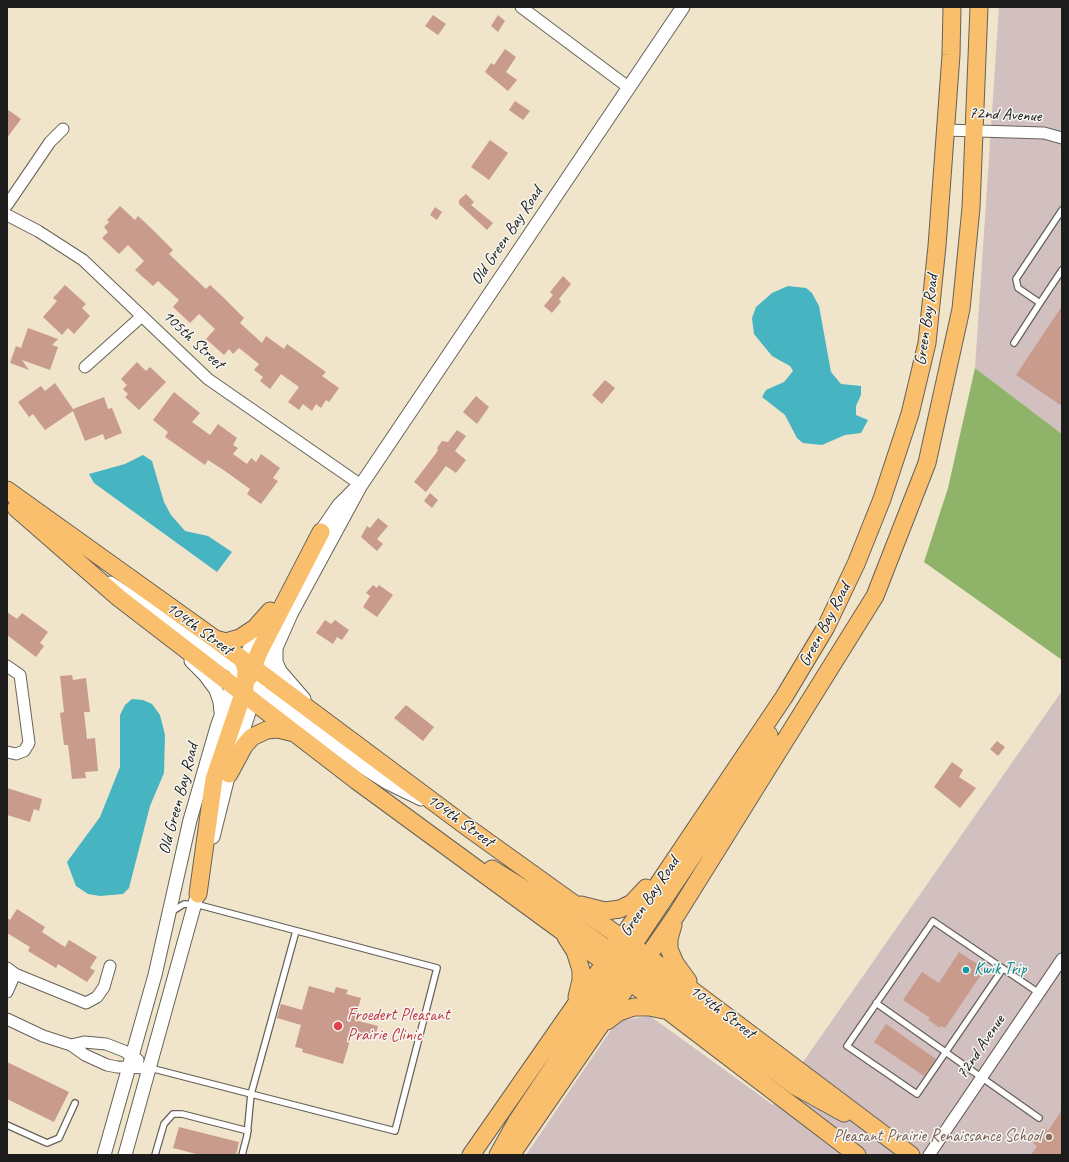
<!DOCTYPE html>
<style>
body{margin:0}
#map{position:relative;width:1069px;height:1162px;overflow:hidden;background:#f0e4cb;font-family:Caveat,sans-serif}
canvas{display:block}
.frame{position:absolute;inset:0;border:8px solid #1c1c1c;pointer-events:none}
</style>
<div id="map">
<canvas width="1069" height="1162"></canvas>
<div class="frame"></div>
</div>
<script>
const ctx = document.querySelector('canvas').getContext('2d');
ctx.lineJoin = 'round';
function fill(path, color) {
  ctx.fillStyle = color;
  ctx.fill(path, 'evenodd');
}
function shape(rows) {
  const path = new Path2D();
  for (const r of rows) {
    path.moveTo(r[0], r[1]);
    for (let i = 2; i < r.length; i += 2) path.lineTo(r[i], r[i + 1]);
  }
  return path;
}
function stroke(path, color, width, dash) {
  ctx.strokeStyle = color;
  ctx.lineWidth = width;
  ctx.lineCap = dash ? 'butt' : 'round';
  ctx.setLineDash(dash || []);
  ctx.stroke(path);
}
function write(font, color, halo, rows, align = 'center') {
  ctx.font = font + ' Caveat,sans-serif';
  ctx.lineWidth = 3;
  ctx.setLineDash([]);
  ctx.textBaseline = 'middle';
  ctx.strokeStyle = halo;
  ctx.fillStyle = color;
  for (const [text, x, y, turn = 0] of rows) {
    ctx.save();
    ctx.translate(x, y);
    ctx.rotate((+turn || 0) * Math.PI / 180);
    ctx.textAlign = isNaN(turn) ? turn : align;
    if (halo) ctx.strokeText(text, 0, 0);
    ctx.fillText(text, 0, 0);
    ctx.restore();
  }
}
const industrial = shape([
 [999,7,1062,7,1062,434,975,368],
 [1062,691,1062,1155,526,1155,617,1021,650,1016,773,1105]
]);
const forest = shape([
 [975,368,1062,434,1062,660,924,562,948,488]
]);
const water = shape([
 [788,286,806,288,812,293,819,306,831,372,841,384,861,386,861,395,856,406,856,415,868,420,861,433,845,435,822,445,803,443,797,438,785,415,762,397,766,390,784,382,793,371,790,366,772,356,754,334,752,318,756,307,772,293],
 [143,455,152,461,164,502,171,515,185,531,208,536,232,552,217,572,94,483,89,474,125,464],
 [132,699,143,700,152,704,160,715,165,735,164,773,150,806,129,888,123,894,100,896,88,894,76,886,67,862,100,817,120,767,120,715,125,705]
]);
const building = shape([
 [433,15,446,24,438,35,425,26],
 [498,15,505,21,498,32,491,26],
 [505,49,516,57,506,72,517,80,508,91,485,72,491,63,494,65],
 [515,101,530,111,523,120,509,110],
 [7,109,21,119,7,138],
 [490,140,508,153,489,180,471,167],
 [466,194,474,202,471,205,493,223,487,230,459,204,459,200],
 [120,206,135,220,138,216,152,229,173,250,169,254,206,289,210,285,223,297,244,318,240,323,262,343,266,336,284,349,287,344,326,372,322,376,339,388,329,402,326,400,321,408,316,404,312,411,303,404,299,410,288,402,299,387,285,377,281,374,270,389,260,381,263,377,254,370,259,364,239,348,233,354,229,349,224,355,206,339,215,329,199,314,190,323,173,307,179,300,158,281,153,286,135,270,144,261,128,245,119,254,102,238,108,232,104,227,109,222,107,220],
 [435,207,442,212,437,220,430,215],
 [563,276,571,284,559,299,561,302,552,313,544,306,553,295,550,292],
 [65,285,86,304,82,308,90,316,74,334,68,328,62,335,43,317,57,301,53,298],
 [1062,306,1062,406,1016,375],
 [28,328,58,339,52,345,58,347,50,370,22,360,29,370,10,363,16,346,21,348],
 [137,362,146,371,150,367,166,382,139,410,125,397,128,394,123,389,127,385,121,379],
 [605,380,615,388,602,404,592,395],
 [55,383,73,409,104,397,108,409,112,408,122,433,105,440,103,434,85,441,73,411,45,430,33,414,29,417,18,402,41,386,45,391],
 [174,392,200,413,192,422,210,435,218,424,237,438,233,445,238,448,233,454,247,464,251,458,256,462,261,454,280,468,273,478,278,481,261,504,247,494,250,489,225,471,208,460,205,465,165,437,168,432,153,420],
 [476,396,489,407,477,424,463,412],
 [457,430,466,436,455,451,466,460,456,473,446,466,426,492,414,482,434,456,438,450,437,448,442,441,448,442],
 [430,493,438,500,432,508,424,501],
 [378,518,388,526,377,539,383,544,377,551,361,537,367,526,370,528],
 [373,585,377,588,379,585,393,595,377,617,363,607,370,596,366,593],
 [7,612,17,619,22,613,48,632,40,643,44,646,36,657,7,635],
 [325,620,331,624,335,620,349,630,342,640,337,637,333,644,316,633],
 [72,675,73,680,86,678,90,712,84,712,87,739,95,738,98,771,85,772,86,778,72,779,68,745,64,745,60,713,64,712,60,676],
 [406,705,434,727,423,741,394,718],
 [997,741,1005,747,998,756,990,749],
 [952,762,963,770,959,777,976,788,960,808,934,787],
 [7,788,42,799,39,811,34,809,30,822,7,815],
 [17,909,45,927,42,932,65,947,69,940,97,957,90,968,95,971,87,982,58,964,56,968,28,951,30,947,7,933,7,918,10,920],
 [959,952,985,969,945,1028,941,1026,940,1028,928,1020,930,1018,903,1000,922,972,939,983],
 [309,986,334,993,336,987,348,990,346,994,361,998,355,1020,378,1026,374,1040,352,1034,343,1064,302,1052,303,1049,295,1047,301,1025,277,1018,281,1004,302,1010],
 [886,1024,936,1059,924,1076,874,1042],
 [7,1062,69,1092,54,1122,7,1099],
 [1062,1110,1062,1155,1031,1155,1037,1146,1033,1143,1043,1127,1048,1131],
 [179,1127,239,1142,236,1155,200,1155,173,1148]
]);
const service = shape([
 [1062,210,1016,279,1018,288,1040,303,1062,270],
 [1014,343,1040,303],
 [1002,970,917,1094,847,1046,933,921,1039,993],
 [876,1003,1039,1118],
 [150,1068,395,1131,437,968,199,905,184,904,171,912],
 [7,1125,47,1143,59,1138,75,1103],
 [155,1155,164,1124,173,1114,182,1114,248,1131],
 [242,1155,247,1136,251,1094,296,931]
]);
const minor = shape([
 [521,7,628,87],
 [945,130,1044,133,1062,138],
 [7,205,50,142,63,129],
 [7,215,38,231,83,260,208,379,361,485],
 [85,367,142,316],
 [7,666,20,675,29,743,24,751,16,754,7,752],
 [7,968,15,974,86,1003,97,997,104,987,110,966],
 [7,992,15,974],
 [7,1019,43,1036,71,1045,85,1055,107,1065,117,1067,150,1068],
 [71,1045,84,1042,106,1044,124,1051,138,1060],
 [929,1155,1062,959]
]);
const tertiary = shape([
 [315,540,339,505,356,488],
 [110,583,159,615,222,660,245,673],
 [276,650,276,662,280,671,304,699],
 [191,661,205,675,216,690,220,702,221,712],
 [251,686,273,699,366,769,388,783,421,799],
 [213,837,228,777,253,700,291,614,361,485,683,7],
 [104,1155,155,975,190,820,217,727,235,677,262,624],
 [125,1155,200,885]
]);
const primary = shape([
 [7,490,215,639,467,827,648,957,911,1155],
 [16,508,119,598,357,781,604,962,857,1155],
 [215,639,226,642,240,638,255,628,270,611],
 [249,677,260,650,321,532],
 [229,774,244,746,252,737,267,730,278,729,294,733],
 [492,869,532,894,603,946,621,955],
 [198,894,214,779,245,688,246,670,243,660],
 [581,905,605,911,620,909,632,903,646,888],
 [673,925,669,939,669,949,675,963,688,981],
 [566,937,575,951,581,970,581,980,577,997],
 [629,966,652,979,795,1086,844,1113],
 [630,983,625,973,624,966,635,942,745,778,769,735],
 [607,1021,619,1012,634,1007,649,1007,664,1010],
 [471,1155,622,938,784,697,826,627,856,564,882,499,910,414,927,343,937,246,951,55,952,7],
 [498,1155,517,1121,610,982,621,963],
 [511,1155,677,914,875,596,927,463,961,309,971,208,979,7]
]);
const markers = [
 [966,970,4,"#0f9aa8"],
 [338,1026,5,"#e0444e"],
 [1049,1137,4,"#8d6e63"]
];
const streetNames = [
 ["72nd Avenue",1005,115,3],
 ["Old Green Bay Road",507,236,-56],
 ["Green Bay Road",927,320,-82],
 ["105th Street",193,340,43],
 ["Green Bay Road",825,625,-62],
 ["104th Street",199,629,36],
 ["Old Green Bay Road",179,799,-75],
 ["104th Street",460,821,36],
 ["Green Bay Road",650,897,-56],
 ["104th Street",722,1012,37],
 ["72nd Avenue",981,1047,-56]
];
const cultureNames = [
 ["Kwik Trip",974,970]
];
const healthNames = [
 ["Froedert Pleasant",347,1016],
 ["Prairie Clinic",347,1036]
];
const educationNames = [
 ["Pleasant Prairie Renaissance School",1041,1137]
];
fill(industrial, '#d2bfc0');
fill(forest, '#8fb469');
fill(water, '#46b4c1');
fill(building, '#c99b8c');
stroke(service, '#666259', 8);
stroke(minor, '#666259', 13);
stroke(tertiary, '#666259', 15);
stroke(primary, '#666259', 19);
stroke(service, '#fff', 5.5);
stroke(minor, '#fff', 11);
stroke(tertiary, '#fff', 13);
stroke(primary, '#f9bf6d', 17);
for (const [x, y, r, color] of markers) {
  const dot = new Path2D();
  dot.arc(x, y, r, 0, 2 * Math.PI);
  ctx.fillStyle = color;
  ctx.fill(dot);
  stroke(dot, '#f6f6f2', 1.5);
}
write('17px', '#1c1c1c', '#f6f6f2', streetNames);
write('17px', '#0d838f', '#f6f6f2', cultureNames, 'left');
write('17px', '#be3a42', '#f6f6f2', healthNames, 'left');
write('17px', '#785e54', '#f6f6f2', educationNames, 'right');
</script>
